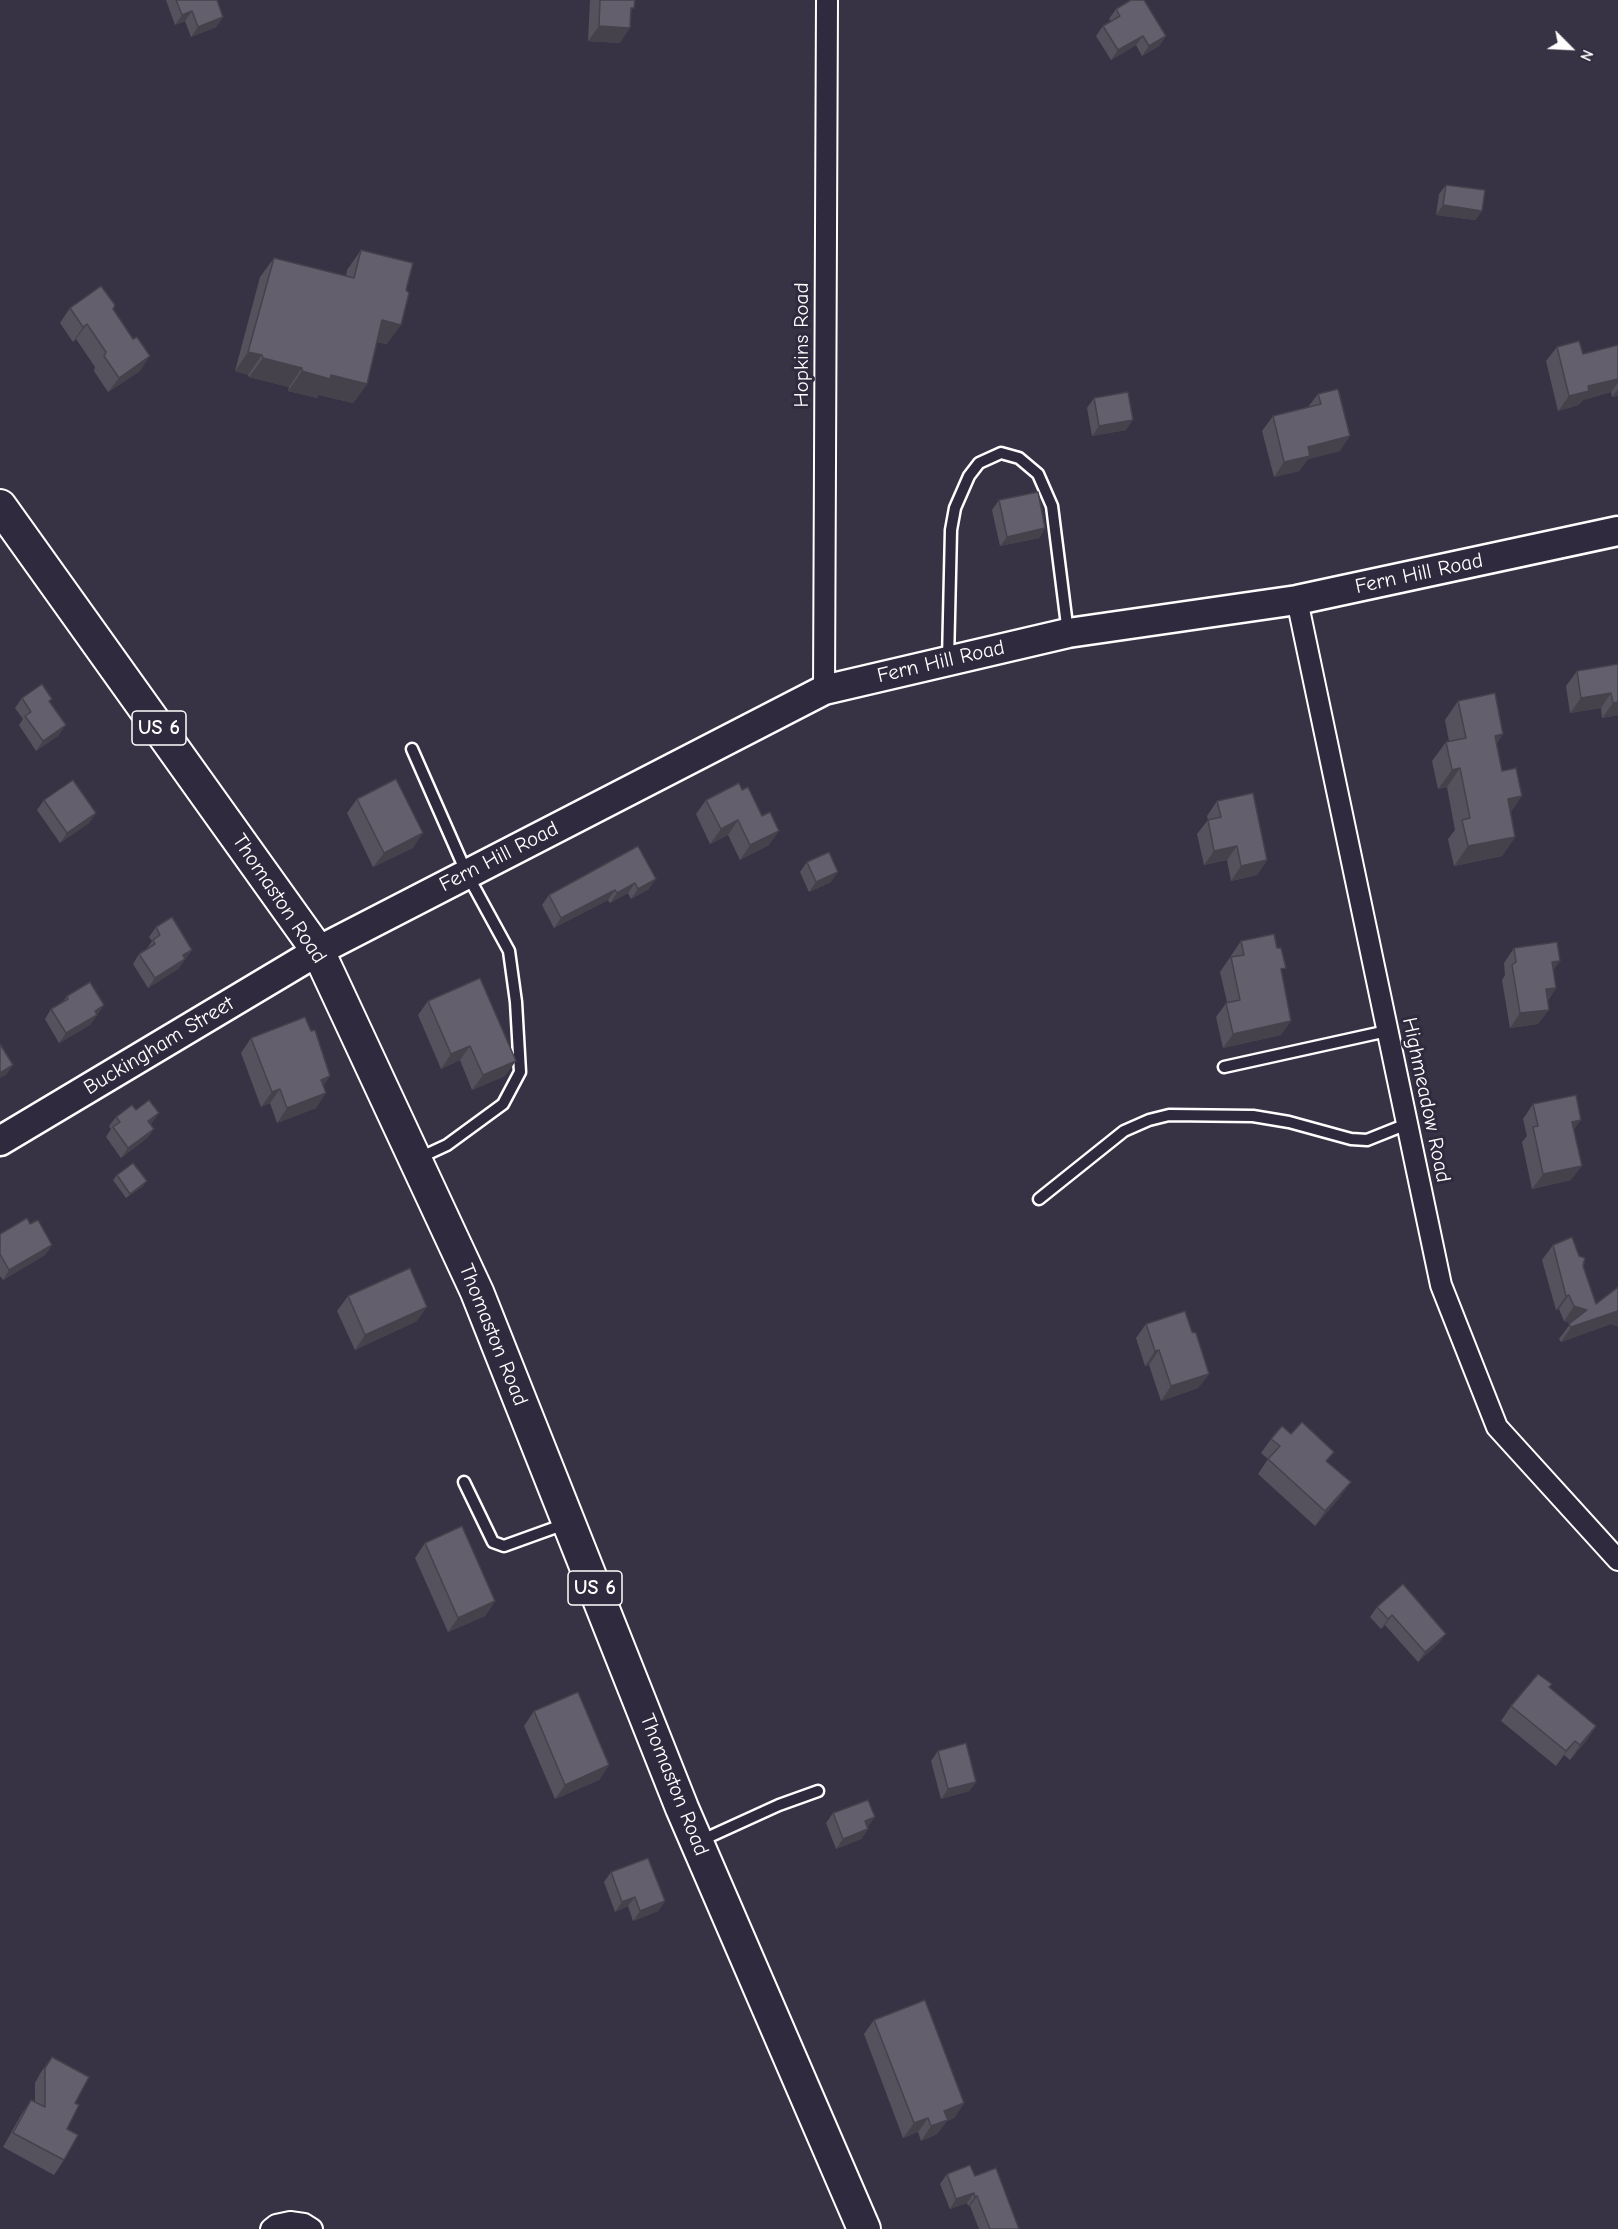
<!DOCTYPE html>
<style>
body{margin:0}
#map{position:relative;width:1618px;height:2229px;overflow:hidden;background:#373345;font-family:"Comic Neue",sans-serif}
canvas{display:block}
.north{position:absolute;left:1540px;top:18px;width:60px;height:60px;-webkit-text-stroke:4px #2f2a3d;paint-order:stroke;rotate:114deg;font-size:16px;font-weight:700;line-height:24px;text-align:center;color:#fff}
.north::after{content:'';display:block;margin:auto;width:21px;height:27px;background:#fff;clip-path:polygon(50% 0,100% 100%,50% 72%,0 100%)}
</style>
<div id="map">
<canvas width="1618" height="2229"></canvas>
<div class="north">N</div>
</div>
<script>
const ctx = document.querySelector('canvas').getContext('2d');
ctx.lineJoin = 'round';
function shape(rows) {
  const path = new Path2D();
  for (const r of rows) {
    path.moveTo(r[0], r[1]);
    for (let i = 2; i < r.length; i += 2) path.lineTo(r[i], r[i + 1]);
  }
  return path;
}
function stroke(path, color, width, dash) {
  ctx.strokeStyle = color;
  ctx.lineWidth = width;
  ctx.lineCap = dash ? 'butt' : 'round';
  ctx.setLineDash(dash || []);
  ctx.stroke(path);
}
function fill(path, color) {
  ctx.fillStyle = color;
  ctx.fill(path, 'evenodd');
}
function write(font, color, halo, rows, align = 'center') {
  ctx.font = font + ' "Comic Neue",sans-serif';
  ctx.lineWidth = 6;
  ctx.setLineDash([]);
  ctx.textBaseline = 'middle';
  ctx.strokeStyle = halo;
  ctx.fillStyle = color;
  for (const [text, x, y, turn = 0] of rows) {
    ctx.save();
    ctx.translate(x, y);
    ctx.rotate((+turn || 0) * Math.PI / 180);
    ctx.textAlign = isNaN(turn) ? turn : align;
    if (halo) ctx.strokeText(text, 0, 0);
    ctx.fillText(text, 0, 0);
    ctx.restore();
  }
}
const lane = shape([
 [948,660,951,530,955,508,969,476,979,463,1001,453,1019,458,1038,474,1052,506,1068,633],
 [412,749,467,874,509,951,516,1002,520,1072,503,1104,447,1145,419,1158],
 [1224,1067,1387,1031],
 [1039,1199,1124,1131,1149,1120,1169,1115,1253,1116,1289,1122,1351,1139,1367,1140,1407,1124],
 [464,1482,493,1542,504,1546,565,1524],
 [700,1841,779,1805,818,1791]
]);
const street = shape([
 [1297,600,1441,1285,1497,1427,1618,1560],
 [824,690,827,0],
 [271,2229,276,2225,290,2222,304,2224,312,2229]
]);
const secondary = shape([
 [0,1141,318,951,824,690,1068,633,1297,600,1618,531]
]);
const primary = shape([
 [0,506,318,951,477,1292,682,1808,864,2229]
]);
const wall = shape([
 [166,0,217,0,223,17,216,27,191,37,185,21,175,25],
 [590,0,635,0,620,43,588,41],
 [1116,9,1166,36,1159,46,1142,56,1136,45,1111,60,1096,36,1103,26,1111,21,1109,19],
 [1446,185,1482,211,1475,220,1436,215,1439,194],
 [361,250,387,344,377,342,367,384,353,403,319,395,317,398,288,391,289,387,249,377,248,375,235,371,260,277,274,258,346,276,347,270],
 [70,308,113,309,140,371,108,392,94,371,95,367,76,339,73,342,60,323],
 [1618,345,1618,396,1612,397,1611,392,1583,400,1578,405,1558,411,1546,361,1557,347,1583,354],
 [1318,394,1340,451,1308,459,1299,471,1274,477,1262,431,1273,416,1308,407],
 [1094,398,1126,430,1092,436,1087,408],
 [999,500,1045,528,1039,538,1000,546,992,510],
 [1618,664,1618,715,1602,718,1601,708,1570,713,1566,686,1577,671],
 [22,698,50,702,59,735,36,751,19,725,23,719,15,708],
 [1458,701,1503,734,1496,744,1515,837,1502,856,1454,866,1448,839,1455,830,1447,787,1438,789,1432,761,1446,742,1449,741,1445,720],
 [739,783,769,845,740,860,728,835,710,844,696,814,706,800],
 [357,799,413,848,373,867,347,813],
 [44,800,96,813,89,823,60,843,37,810],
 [1217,801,1267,860,1257,875,1231,881,1227,860,1204,865,1197,834,1208,820,1207,816],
 [638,846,649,889,631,899,628,893,610,903,608,900,554,928,542,905,549,895],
 [807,862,831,882,809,892,800,872],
 [156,927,192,950,178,969,148,988,133,964,139,954,146,950,152,941,149,937],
 [1241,941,1282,973,1281,1035,1223,1048,1216,1017,1227,1002,1220,972],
 [1514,948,1560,961,1553,970,1556,988,1548,1000,1538,1024,1510,1028,1502,980,1505,975,1504,963],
 [67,996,104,1005,90,1025,59,1043,45,1019,51,1009,62,1003],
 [428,1001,505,1076,472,1090,460,1060,441,1069,418,1015],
 [251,1038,324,1085,316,1108,277,1123,270,1103,261,1107,241,1053],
 [1533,1104,1574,1130,1571,1180,1532,1189,1522,1142,1527,1136,1523,1119],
 [136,1110,152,1123,150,1124,154,1129,147,1138,121,1158,106,1137,111,1129,109,1126,116,1117],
 [117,1175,147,1181,143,1186,126,1198,113,1180],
 [30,1224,52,1245,45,1255,3,1280,0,1276,0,1234],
 [1553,1245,1583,1266,1596,1304,1611,1324,1561,1342,1559,1339,1571,1323,1564,1321,1559,1309,1556,1310,1542,1260],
 [348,1296,417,1321,355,1350,337,1311],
 [1146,1324,1192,1332,1209,1374,1198,1388,1161,1401,1149,1365,1145,1366,1136,1338],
 [1291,1434,1327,1462,1340,1497,1315,1526,1258,1474,1268,1459,1261,1453,1271,1439],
 [425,1543,495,1601,485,1616,448,1632,415,1558],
 [1403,1584,1439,1643,1418,1662,1385,1625,1381,1629,1370,1617,1377,1607],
 [1549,1688,1596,1726,1586,1741,1570,1760,1564,1755,1556,1766,1501,1721,1511,1706],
 [534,1711,609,1765,599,1780,555,1799,524,1726],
 [938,1751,976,1782,969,1791,941,1799,931,1761],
 [833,1813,868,1827,867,1827,868,1829,861,1839,836,1849,826,1823],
 [611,1872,665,1901,658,1911,633,1921,628,1906,615,1912,604,1882],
 [874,2020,964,2103,954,2118,947,2121,937,2134,921,2141,918,2132,903,2138,864,2034],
 [52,2057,75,2103,67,2129,64,2160,54,2175,3,2147,21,2115,31,2100,35,2102,35,2083,41,2072],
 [947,2174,975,2176,1019,2229,979,2229,970,2206,968,2206,967,2203,950,2209,940,2184]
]);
const shadedWall = shape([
 [192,11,185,21,175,25,182,15],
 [223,17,216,27,191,37,198,27],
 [599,26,630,28,620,43,588,41],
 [1143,36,1136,45,1111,60,1118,50],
 [1166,36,1159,46,1142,56,1149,46],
 [1443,205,1482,211,1475,220,1436,215],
 [382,320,401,325,387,344,369,340],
 [87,324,76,339,73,342,83,327],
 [248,352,262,355,248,375,235,371],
 [150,356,140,371,108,392,119,378],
 [263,358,302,368,289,387,249,377],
 [302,371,331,375,367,384,353,403,319,395,317,398,288,391],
 [1618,379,1618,383,1611,392,1583,400,1578,405,1558,411,1569,396,1588,386],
 [1618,389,1618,396,1612,397],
 [1133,420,1126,430,1092,436,1099,426],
 [1350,436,1340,451,1308,459,1299,471,1274,477,1284,462,1308,447],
 [1045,528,1039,538,1000,546,1007,537],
 [1611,693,1601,708,1570,713,1581,698],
 [1618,702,1618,715,1602,718,1613,703],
 [66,725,59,735,36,751,43,741],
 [1503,734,1490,753,1495,736],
 [1460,768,1447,787,1438,789,1452,770],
 [1522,796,1509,815,1508,799],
 [96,813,89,823,60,843,67,833],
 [738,820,728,835,710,844,721,829],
 [779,831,769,845,740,860,750,845],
 [423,833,413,848,373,867,384,853],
 [1515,837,1502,856,1454,866,1468,846],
 [1237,846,1227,860,1204,865,1214,851],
 [1267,860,1257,875,1231,881,1241,866],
 [838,872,831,882,809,892,816,882],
 [656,879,649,889,631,899,638,889],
 [635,883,628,893,610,903,617,893],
 [615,890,608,900,554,928,561,918],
 [192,950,178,969,148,988,155,978,183,955],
 [1560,961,1549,976,1552,962],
 [1556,988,1545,1003,1546,989],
 [104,1005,90,1025,59,1043,66,1033,95,1011],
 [1549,1010,1538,1024,1510,1028,1520,1013],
 [1291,1021,1281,1035,1223,1048,1233,1034],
 [470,1046,460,1060,441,1069,451,1054],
 [516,1061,505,1076,472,1090,483,1075],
 [13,1065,6,1075,0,1078,0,1073],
 [330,1076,320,1091,321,1080],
 [280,1089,270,1103,261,1107,272,1092],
 [326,1093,316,1108,277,1123,287,1108],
 [159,1113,152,1123,141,1131,148,1121],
 [1581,1120,1571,1134,1572,1122],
 [154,1129,147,1138,121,1158,128,1148],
 [1582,1166,1571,1180,1532,1189,1543,1174],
 [147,1181,143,1186,126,1198,130,1194],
 [52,1245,45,1255,3,1280,9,1270],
 [1569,1295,1559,1309,1556,1310,1566,1296],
 [1574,1306,1618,1311,1618,1327,1611,1324,1561,1342,1571,1327,1577,1325,1564,1321],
 [427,1307,417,1321,355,1350,365,1335],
 [1159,1350,1149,1365,1145,1366,1155,1351],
 [1209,1374,1198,1388,1161,1401,1171,1386],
 [1351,1482,1340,1497,1315,1526,1325,1511],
 [495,1601,485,1616,448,1632,458,1618],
 [1392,1615,1385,1625,1381,1629,1388,1619],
 [1446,1634,1439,1643,1418,1662,1425,1652],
 [1596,1726,1586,1741,1570,1760,1580,1745],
 [1575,1741,1564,1755,1556,1766,1566,1751],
 [609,1765,599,1780,555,1799,565,1785],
 [976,1782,969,1791,941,1799,948,1789],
 [875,1817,868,1827,858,1831,865,1821],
 [868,1829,861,1839,836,1849,843,1839],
 [635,1897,628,1906,615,1912,622,1902],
 [665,1901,658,1911,633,1921,640,1911],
 [964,2103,954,2118,947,2121,937,2134,921,2141,931,2126,944,2111],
 [928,2118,918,2132,903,2138,914,2123],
 [974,2193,967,2203,950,2209,956,2199],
 [977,2196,970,2206,968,2206,975,2197]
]);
const building = shape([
 [176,0,217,0,223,17,198,27,192,11,182,15,176,0],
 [600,0,635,0,634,8,631,8,630,28,599,26,600,0],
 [1131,0,1144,0,1166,36,1149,46,1143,36,1118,50,1103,26,1120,16,1116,9,1131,0],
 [1446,185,1485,190,1482,211,1443,205,1446,185],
 [361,250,413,263,406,290,409,293,401,325,382,320,367,384,331,375,330,379,302,371,302,368,263,358,262,355,248,352,274,258,354,278,361,250],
 [101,286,115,305,113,309,133,339,137,337,150,356,119,378,104,356,106,352,87,324,83,327,70,308,101,286],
 [1579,341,1583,354,1618,345,1618,379,1588,386,1589,391,1569,396,1557,347,1579,341],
 [1338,389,1350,436,1308,447,1310,456,1284,462,1273,416,1321,404,1318,394,1338,389],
 [1128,392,1133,420,1099,426,1094,398,1128,392],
 [1038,492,1045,528,1007,537,999,500,1038,492],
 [1618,664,1618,702,1613,703,1611,693,1581,698,1577,671,1618,664],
 [42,684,52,699,49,701,66,725,43,741,25,716,31,712,22,698,42,684],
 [1495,693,1503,734,1495,736,1502,771,1516,768,1522,796,1508,799,1515,837,1468,846,1462,820,1470,818,1460,768,1452,770,1446,742,1466,738,1458,701,1495,693],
 [396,779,423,833,384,853,357,799,396,779],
 [73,780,96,813,67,833,44,800,73,780],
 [739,783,742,790,748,787,762,816,770,812,779,831,750,845,738,820,721,829,706,800,739,783],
 [1253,793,1267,860,1241,866,1237,846,1214,851,1208,820,1221,817,1217,801,1253,793],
 [638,846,656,879,638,889,635,883,617,893,615,890,561,918,549,895,638,846],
 [829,852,838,872,816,882,807,862,829,852],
 [172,917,192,950,183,955,185,959,155,978,139,954,155,944,153,940,160,935,156,927,172,917],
 [1274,934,1277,948,1281,948,1286,968,1281,969,1291,1021,1233,1034,1226,1003,1240,1000,1231,957,1244,955,1241,941,1274,934],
 [1557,942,1560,961,1552,962,1556,988,1546,989,1549,1010,1520,1013,1512,965,1516,962,1514,948,1557,942],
 [480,978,516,1061,483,1075,470,1046,451,1054,428,1001,480,978],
 [90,982,104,1005,95,1011,97,1015,66,1033,51,1009,68,999,67,996,90,982],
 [305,1017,311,1031,315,1030,330,1076,321,1080,326,1093,287,1108,280,1089,272,1092,251,1038,305,1017],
 [0,1044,13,1065,0,1073,0,1044],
 [1576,1095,1581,1120,1572,1122,1582,1166,1543,1174,1533,1127,1538,1126,1533,1104,1576,1095],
 [149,1100,159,1113,148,1121,154,1129,128,1148,113,1127,120,1122,116,1117,132,1105,136,1110,149,1100],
 [133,1163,147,1181,130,1194,117,1175,133,1163],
 [27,1218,30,1224,38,1220,52,1245,9,1270,0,1254,0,1234,27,1218],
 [1572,1237,1579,1256,1585,1258,1583,1266,1596,1304,1618,1287,1618,1311,1571,1327,1569,1324,1587,1310,1574,1306,1569,1295,1566,1296,1553,1245,1572,1237],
 [410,1268,427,1307,365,1335,348,1296,410,1268],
 [1185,1311,1192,1332,1196,1333,1209,1374,1171,1386,1159,1350,1155,1351,1146,1324,1185,1311],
 [1302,1422,1334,1452,1326,1461,1351,1482,1325,1511,1268,1459,1280,1446,1271,1439,1282,1426,1291,1434,1302,1422],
 [462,1526,495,1601,458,1618,425,1543,462,1526],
 [1403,1584,1446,1634,1425,1652,1392,1615,1388,1619,1377,1607,1403,1584],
 [1538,1674,1552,1684,1549,1687,1596,1726,1580,1745,1575,1741,1566,1751,1511,1706,1538,1674],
 [578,1692,609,1765,565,1785,534,1711,578,1692],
 [966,1743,976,1782,948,1789,938,1751,966,1743],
 [868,1800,875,1817,865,1821,868,1829,843,1839,833,1813,868,1800],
 [648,1858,665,1901,640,1911,635,1897,622,1902,611,1872,648,1858],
 [925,2000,964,2103,944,2111,948,2120,931,2126,928,2118,914,2123,874,2020,925,2000],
 [52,2057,89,2077,75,2103,79,2105,67,2129,78,2135,64,2160,13,2133,31,2100,45,2107,45,2068,52,2057],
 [970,2165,975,2176,996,2168,1019,2229,990,2229,977,2196,975,2197,974,2193,956,2199,947,2174,970,2165]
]);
const shields = [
 [159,728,54],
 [595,1588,54]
];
const shieldNames = [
 ["US 6",159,728],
 ["US 6",595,1588]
];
const streetNames = [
 ["Hopkins Road",802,345,-90],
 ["Fern Hill Road",1419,574,-12],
 ["Fern Hill Road",941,662,-13],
 ["Fern Hill Road",499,857,-27],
 ["Thomaston Road",279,899,56],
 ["Buckingham Street",159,1046,-31],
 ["Highmeadow Road",1426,1100,78],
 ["Thomaston Road",493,1335,68],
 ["Thomaston Road",674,1785,68]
];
stroke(lane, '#fff', 15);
stroke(street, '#fff', 24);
stroke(secondary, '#fff', 33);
stroke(primary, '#fff', 36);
stroke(lane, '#2f2a3d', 10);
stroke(street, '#2f2a3d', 20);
stroke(secondary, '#2f2a3d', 28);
stroke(primary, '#2f2a3d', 32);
fill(wall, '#55525e');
fill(shadedWall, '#45424c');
fill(building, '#635f6d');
stroke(building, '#45424c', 1.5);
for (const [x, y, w] of shields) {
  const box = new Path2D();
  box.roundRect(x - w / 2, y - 17, w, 34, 4.5);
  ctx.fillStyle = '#2f2a3d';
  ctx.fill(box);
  stroke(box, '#fff', 1.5);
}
write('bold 20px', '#fff', null, shieldNames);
write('21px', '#fff', '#2f2a3d', streetNames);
</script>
